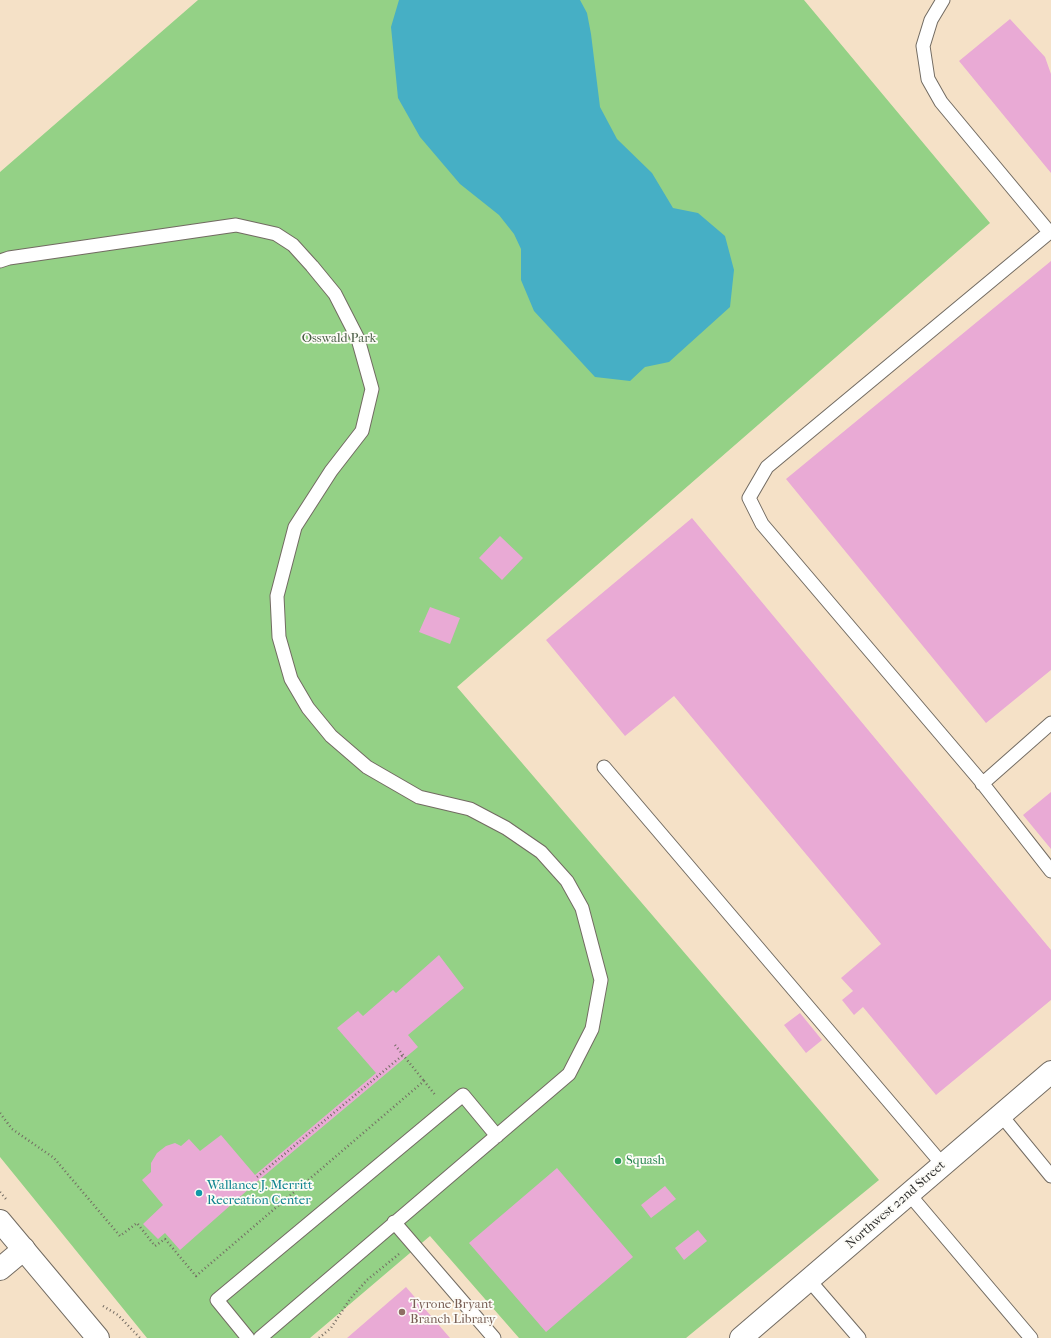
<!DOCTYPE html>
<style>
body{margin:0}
canvas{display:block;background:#f5e1c7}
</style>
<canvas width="1051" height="1338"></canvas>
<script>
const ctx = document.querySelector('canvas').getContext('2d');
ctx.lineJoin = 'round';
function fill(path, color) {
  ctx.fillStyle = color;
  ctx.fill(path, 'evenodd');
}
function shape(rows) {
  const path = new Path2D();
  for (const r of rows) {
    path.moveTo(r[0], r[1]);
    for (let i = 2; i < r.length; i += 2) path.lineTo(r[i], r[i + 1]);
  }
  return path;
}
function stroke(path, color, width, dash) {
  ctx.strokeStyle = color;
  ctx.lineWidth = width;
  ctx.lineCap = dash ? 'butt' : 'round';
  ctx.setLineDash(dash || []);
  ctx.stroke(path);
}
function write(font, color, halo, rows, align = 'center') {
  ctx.font = font + ' "IM FELL French Canon",serif';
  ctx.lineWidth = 3.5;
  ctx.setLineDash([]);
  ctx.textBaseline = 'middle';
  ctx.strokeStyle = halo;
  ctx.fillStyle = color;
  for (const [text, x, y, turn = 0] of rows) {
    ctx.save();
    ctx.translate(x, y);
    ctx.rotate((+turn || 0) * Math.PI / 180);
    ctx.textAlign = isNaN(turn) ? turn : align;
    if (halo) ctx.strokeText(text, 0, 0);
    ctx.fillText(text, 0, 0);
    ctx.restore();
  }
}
const green = shape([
 [198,0,804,0,990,223,457,687,879,1180,686,1338,519,1338,430,1236,310,1338,147,1338,0,1157,0,172]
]);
const water = shape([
 [399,0,580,0,587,13,591,34,600,107,617,139,652,173,673,208,698,213,725,236,734,270,730,307,669,362,645,367,630,381,595,377,534,311,521,280,521,249,514,234,499,215,460,184,420,137,398,98,391,27]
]);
const building = shape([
 [1010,19,1045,57,1051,74,1051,173,959,61],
 [1051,261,1051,670,986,723,786,479],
 [692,518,1051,950,1051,1000,936,1095,863,1007,854,1015,842,1000,853,991,841,978,881,944,674,696,625,736,546,640],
 [500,536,523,558,502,580,479,558],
 [430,607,460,618,450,644,419,632],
 [1051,792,1051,849,1023,815],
 [439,955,464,988,408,1035,418,1047,259,1180,180,1250,165,1233,158,1239,143,1224,163,1205,142,1180,151,1172,151,1163,157,1153,166,1146,175,1143,181,1146,189,1139,200,1151,221,1135,255,1175,376,1073,337,1028,358,1011,363,1016,393,990,396,993],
 [800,1013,822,1040,806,1053,784,1025],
 [557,1168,633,1257,546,1332,469,1243],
 [665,1186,676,1199,651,1218,641,1205],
 [698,1230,707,1241,684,1260,675,1248],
 [406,1287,450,1338,347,1338]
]);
const path = shape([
 [395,1045,424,1081],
 [0,1113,12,1129,54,1158,120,1236,137,1223,155,1246,165,1239,196,1276,424,1081,436,1096],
 [257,1177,403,1055],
 [0,1192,6,1199],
 [103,1306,118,1315,140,1338],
 [319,1338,331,1328,350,1299,367,1280,399,1254]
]);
const service = shape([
 [943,0,931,20,923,46,928,79,941,102,1050,233],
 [1051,231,767,467,749,498,762,524,979,779,1051,871],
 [0,261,9,258,236,225,276,234,293,245,312,266,335,294,358,339,372,389,362,431,331,471,295,527,277,596,279,637,291,679,308,708,331,736,367,767,419,797,470,809,506,828,541,852,567,881,582,908,601,980,592,1029,569,1074,260,1338],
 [604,767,943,1165],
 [982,784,1051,723],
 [1001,1115,1051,1176],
 [909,1194,1031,1338],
 [394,1222,494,1338],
 [809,1280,859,1338],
 [248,1338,217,1300,463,1095,497,1136]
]);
const minor = shape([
 [0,1269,24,1249],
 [741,1338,1051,1072]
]);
const tertiary = shape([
 [0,1221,98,1338]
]);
const markers = [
 [618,1161,4,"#2e9e5b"],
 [199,1193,4,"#0f9aa8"],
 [402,1312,4,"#8d6e63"]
];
const parkNames = [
 ["Osswald Park",339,339]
];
const leisureNames = [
 ["Squash",626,1161]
];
const cultureNames = [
 ["Wallance J. Merritt",207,1186],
 ["Recreation Center",207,1201]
];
const streetNames = [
 ["Northwest 22nd Street",896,1205,-41]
];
const educationNames = [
 ["Tyrone Bryant",410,1305],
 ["Branch Library",410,1320]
];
fill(green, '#94d186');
fill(water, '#46afc5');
fill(building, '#e9aad5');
stroke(service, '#726b62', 15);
stroke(minor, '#726b62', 24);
stroke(tertiary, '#726b62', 24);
stroke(path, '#726b62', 2.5, [1, 3]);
stroke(service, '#fff', 13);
stroke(minor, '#fff', 22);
stroke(tertiary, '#fff', 22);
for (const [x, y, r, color] of markers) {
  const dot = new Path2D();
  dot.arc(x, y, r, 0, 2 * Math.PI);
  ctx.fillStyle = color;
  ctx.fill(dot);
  stroke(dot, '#fdfcf7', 1.5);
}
write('13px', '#4a5d46', '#fdfcf7', parkNames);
write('13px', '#27864d', '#fdfcf7', leisureNames, 'left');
write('13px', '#0d838f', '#fdfcf7', cultureNames, 'left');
write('13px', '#2b2b2b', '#fdfcf7', streetNames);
write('13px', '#785e54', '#fdfcf7', educationNames, 'left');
</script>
